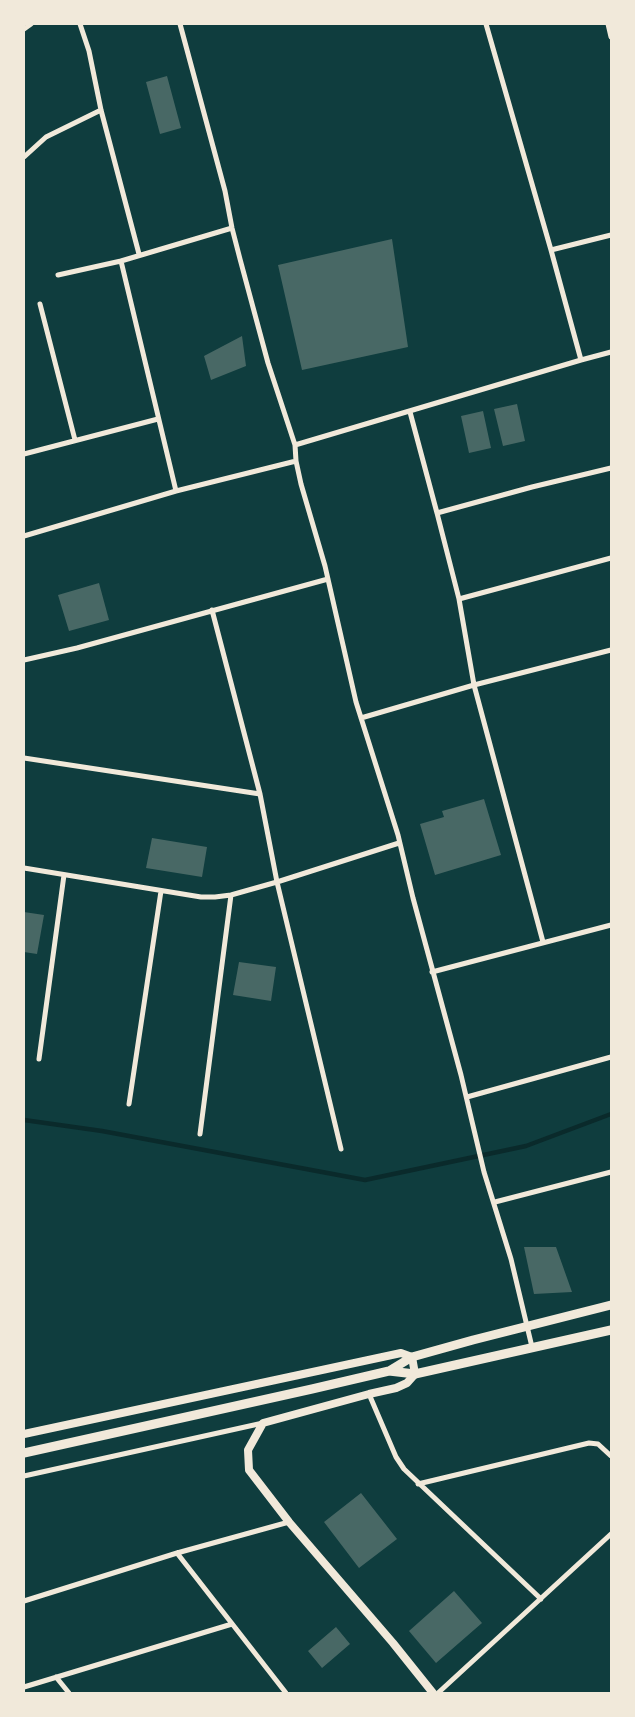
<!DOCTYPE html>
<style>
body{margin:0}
#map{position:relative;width:635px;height:1717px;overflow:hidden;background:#0f3d3e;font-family:"Titillium Web",sans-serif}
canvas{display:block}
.frame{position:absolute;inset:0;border:25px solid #f1e9da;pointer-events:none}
</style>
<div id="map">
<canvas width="635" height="1717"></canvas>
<div class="frame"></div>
</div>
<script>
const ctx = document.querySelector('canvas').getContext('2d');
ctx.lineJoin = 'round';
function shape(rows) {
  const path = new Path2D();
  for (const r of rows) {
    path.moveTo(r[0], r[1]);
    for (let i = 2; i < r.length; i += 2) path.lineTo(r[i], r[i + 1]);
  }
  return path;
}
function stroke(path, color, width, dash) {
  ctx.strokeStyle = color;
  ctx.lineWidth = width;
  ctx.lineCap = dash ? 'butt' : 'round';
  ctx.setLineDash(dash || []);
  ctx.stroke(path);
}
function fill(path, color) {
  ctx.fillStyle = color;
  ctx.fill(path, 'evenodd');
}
const stream = shape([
 [24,1120,102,1131,365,1180,526,1146,611,1114]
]);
const building = shape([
 [167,76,181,128,160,134,146,82],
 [392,239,408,347,302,370,278,265],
 [242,336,246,366,211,380,204,356],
 [517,404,525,441,503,446,494,409],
 [483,411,491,448,469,453,461,416],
 [99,583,109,620,69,631,58,595],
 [484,799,501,855,435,875,420,824,444,817,442,811],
 [152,838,207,847,202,877,146,868],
 [24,912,44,915,37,954,24,952],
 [239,962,276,967,271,1001,233,995],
 [524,1247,556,1247,572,1292,534,1294],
 [361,1493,397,1539,359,1568,324,1522],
 [454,1591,482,1623,436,1663,409,1631],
 [336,1627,350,1644,322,1668,308,1651]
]);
const minor = shape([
 [80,24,89,51,101,110,139,254],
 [180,24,225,191,232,228,240,259,268,363,295,445,296,461,301,484,325,566,356,702,398,835,413,898,461,1075,484,1172,511,1259,532,1347],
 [486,24,551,250,611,235],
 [608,24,611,37],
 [24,29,31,24],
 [24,157,46,137,101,110],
 [551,250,581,360,611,352],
 [58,275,121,261],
 [40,304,75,440],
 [410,412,437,513],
 [295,445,581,360],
 [24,454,158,419],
 [176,491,121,261,232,228],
 [24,536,176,491,296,461],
 [459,599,437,513,532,487,611,468],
 [212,610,260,794,277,882,399,843],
 [24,660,77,648,328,579],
 [361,718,474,685,611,650],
 [24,758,260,794],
 [24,868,201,897,215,897,231,895,277,882,341,1149],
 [543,942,474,685,459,599,611,558],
 [432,972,611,925],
 [39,1059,64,875],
 [467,1097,611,1057],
 [129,1104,161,891],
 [200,1134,231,895],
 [495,1202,611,1172],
 [369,1394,396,1457,404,1469,541,1599],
 [24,1476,263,1423],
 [418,1484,589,1443,598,1444,611,1456],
 [177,1553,286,1693],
 [24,1601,177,1553,289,1522],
 [56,1677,69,1693],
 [24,1687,232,1624],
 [438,1693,611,1534]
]);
const tertiary = shape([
 [24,1434,401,1353,412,1357,415,1374,407,1383,396,1388,369,1394,263,1423,248,1450,249,1470,289,1522,393,1643,433,1693]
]);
const secondary = shape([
 [389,1371,415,1374,611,1330],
 [24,1453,312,1389,389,1371,412,1357,473,1340,611,1305]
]);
stroke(stream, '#0a2a2b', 4.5);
fill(building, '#486865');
stroke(minor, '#f1e9da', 5);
stroke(tertiary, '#f1e9da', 8);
stroke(secondary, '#f1e9da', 9);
</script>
